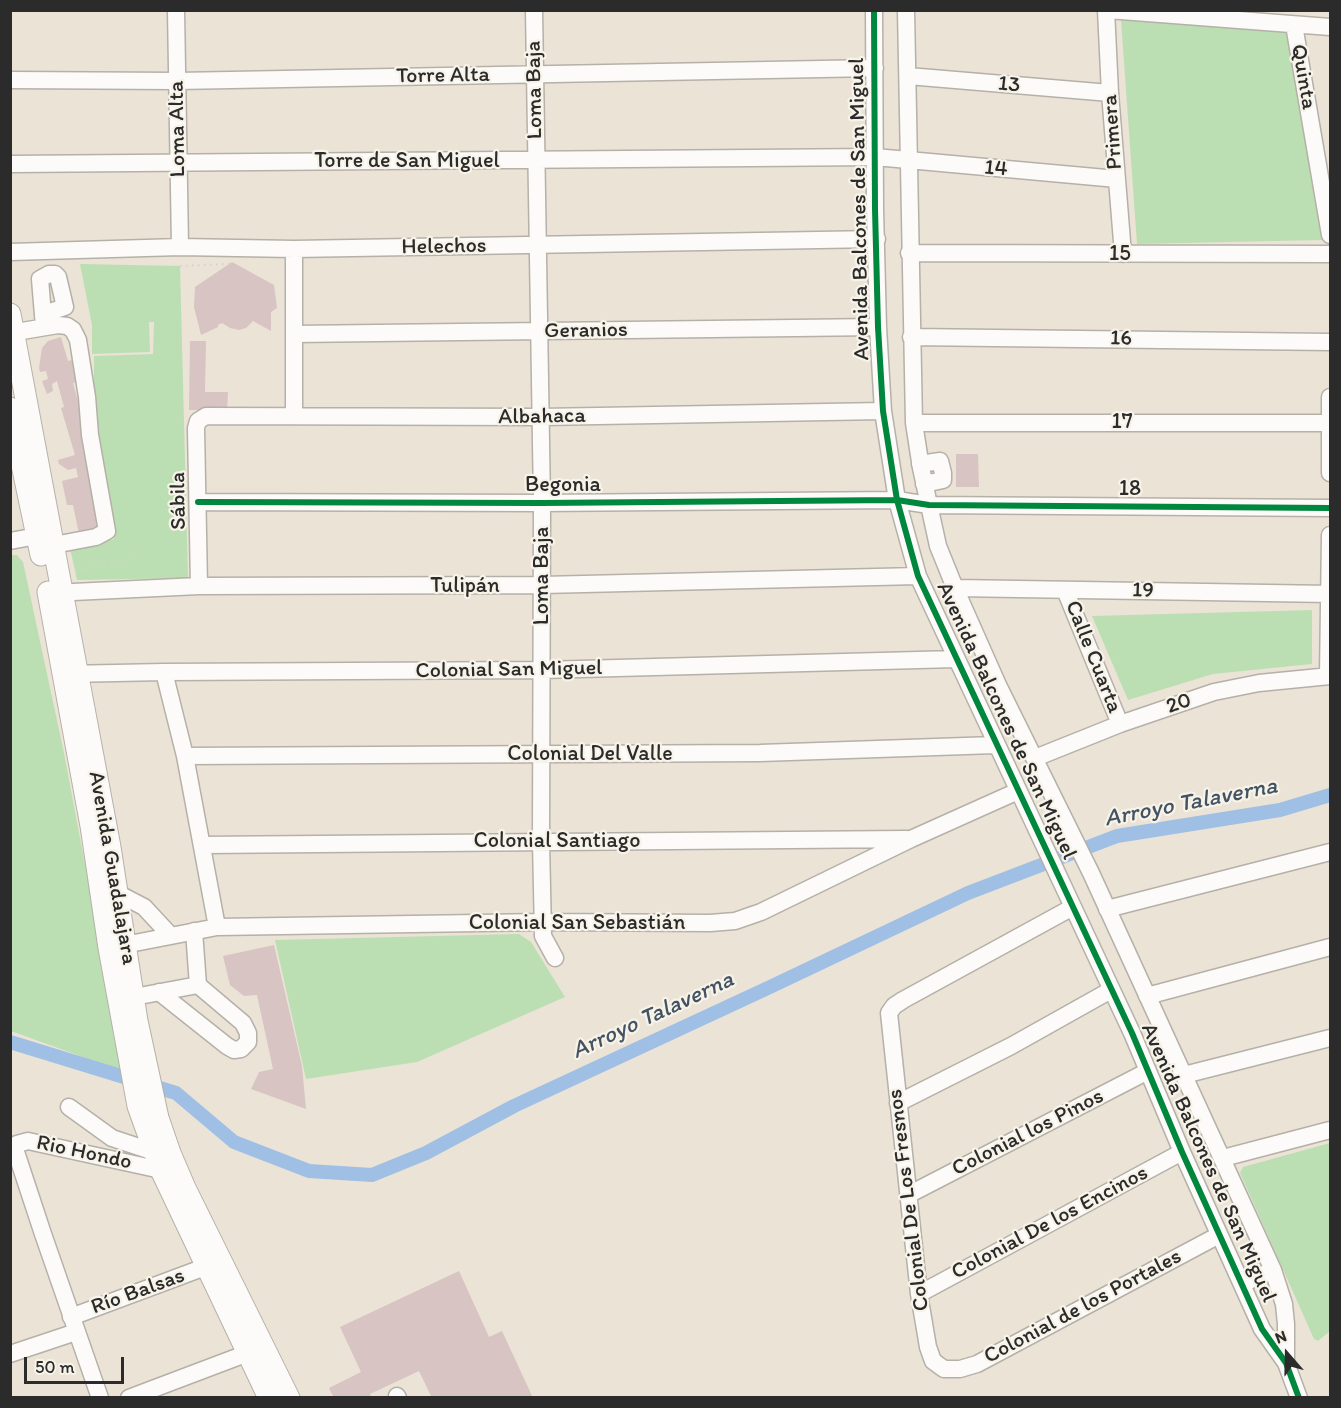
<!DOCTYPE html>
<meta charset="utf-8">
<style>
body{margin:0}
#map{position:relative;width:1341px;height:1408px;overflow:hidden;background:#ebe3d6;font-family:Itim,sans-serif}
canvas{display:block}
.frame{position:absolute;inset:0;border:12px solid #2b2b2b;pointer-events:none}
.north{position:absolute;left:1257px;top:1324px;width:60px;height:60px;-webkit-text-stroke:4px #f7f3e8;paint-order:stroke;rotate:340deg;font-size:16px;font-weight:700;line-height:24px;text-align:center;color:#2b2b2b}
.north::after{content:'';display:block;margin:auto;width:21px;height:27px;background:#2b2b2b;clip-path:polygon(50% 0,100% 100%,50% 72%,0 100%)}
.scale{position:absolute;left:24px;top:1357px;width:100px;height:27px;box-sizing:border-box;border:3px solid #2b2b2b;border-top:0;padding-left:8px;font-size:18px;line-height:21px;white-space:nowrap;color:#2b2b2b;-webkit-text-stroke:4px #f7f3e8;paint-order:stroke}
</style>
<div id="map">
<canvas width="1341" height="1408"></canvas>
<div class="frame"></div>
<div class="north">N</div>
<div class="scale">50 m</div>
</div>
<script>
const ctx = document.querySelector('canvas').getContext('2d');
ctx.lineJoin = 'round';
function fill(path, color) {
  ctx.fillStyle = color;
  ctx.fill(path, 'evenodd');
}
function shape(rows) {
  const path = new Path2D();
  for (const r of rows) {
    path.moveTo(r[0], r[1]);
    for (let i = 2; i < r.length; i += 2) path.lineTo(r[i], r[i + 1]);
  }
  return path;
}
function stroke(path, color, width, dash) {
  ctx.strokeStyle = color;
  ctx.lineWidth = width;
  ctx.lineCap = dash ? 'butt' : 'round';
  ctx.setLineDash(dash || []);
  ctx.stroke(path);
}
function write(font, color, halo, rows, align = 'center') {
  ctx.font = font + ' Itim,sans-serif';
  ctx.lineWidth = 4.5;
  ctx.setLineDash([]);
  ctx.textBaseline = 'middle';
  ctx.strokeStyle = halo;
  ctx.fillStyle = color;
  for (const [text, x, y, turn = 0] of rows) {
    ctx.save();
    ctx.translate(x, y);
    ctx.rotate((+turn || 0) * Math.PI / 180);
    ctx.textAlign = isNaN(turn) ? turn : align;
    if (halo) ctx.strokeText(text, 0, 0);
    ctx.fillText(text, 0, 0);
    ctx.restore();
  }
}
const green = shape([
 [1121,20,1289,32,1322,240,1137,244],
 [80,264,180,266,188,578,77,580,70,548,114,539,94,420,94,356,153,354,154,322,149,322,150,352,92,354,92,325],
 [11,555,17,555,23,562,64,753,124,1072,11,1031],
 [1312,610,1312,664,1213,674,1128,700,1092,616],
 [519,934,531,942,565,997,417,1062,306,1079,275,940],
 [1330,1143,1330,1331,1318,1341,1314,1339,1240,1173,1243,1167]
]);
const canal = shape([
 [10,1042,176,1093,234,1142,309,1171,372,1175,426,1153,514,1106,770,987,968,893,1117,836,1280,810,1330,795]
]);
const building = shape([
 [232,262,274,285,277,308,271,312,271,331,253,321,246,328,239,330,230,328,222,323,218,325,218,327,201,335,194,307,195,287],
 [61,337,68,361,72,360,79,382,73,383,87,434,104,529,79,534,73,505,67,505,62,481,78,477,76,468,68,470,59,464,58,460,75,455,61,408,64,407,57,381,52,384,53,391,47,394,42,381,48,379,46,371,40,372,39,368,42,348,48,341],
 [190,341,206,341,205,392,228,392,227,410,189,410],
 [956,454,978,454,979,487,956,487],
 [274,945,302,1066,306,1109,251,1089,259,1072,273,1069,257,995,244,996,230,985,223,956],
 [459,1271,489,1337,502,1331,533,1398,432,1398,419,1371,370,1394,371,1398,334,1398,329,1388,361,1372,340,1327]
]);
const path = shape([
 [180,266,230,264],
 [75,571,133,558]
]);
const minor = shape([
 [176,10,180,247],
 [534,10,542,503,541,841,543,936,555,958],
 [874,10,875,209,878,327,883,411,897,500,918,576,1132,1033,1182,1152,1262,1329,1286,1363,1299,1398],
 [906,10,914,423,921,468,938,546,955,588,998,685,1091,873,1273,1270,1284,1304,1286,1324,1286,1363],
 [1106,10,1110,93,1123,254],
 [1108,10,1330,27],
 [1294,25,1330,235],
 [908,76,1110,93],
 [10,80,177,81,875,68],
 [10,164,875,157,1117,179],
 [294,249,294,416],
 [10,252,180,247,294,249,877,239],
 [909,253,1330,254],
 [43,314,65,307,58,277,55,274,49,274,40,279,44,327],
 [10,333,58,325,67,326,73,330,78,340,87,397,90,435,107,531,96,537,54,545],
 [294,334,878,327],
 [911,337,1330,342],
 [1330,397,1330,473],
 [914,423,1330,423],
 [920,464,940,461,943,473,943,480,924,484],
 [198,502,542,503,897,500,929,505,1330,508],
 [10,541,48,534],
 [199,586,196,428,198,421,206,416,541,417,883,411],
 [955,588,1330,594],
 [1065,590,1120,724],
 [52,593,199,586,542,585,918,576],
 [164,672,185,756,217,927],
 [66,674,164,672,542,670,956,659],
 [1328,676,1330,535],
 [185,756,760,753,995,745],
 [1035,758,1120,724,1214,692,1259,683,1330,676],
 [203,845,907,839],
 [117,893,144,907,171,936],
 [1073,907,903,1000,894,1006,889,1013,919,1294,928,1347,933,1361,944,1369,960,1369,977,1364,1219,1235],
 [1107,909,1330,852],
 [114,947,217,927,543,922,710,923,735,921,761,912,911,839,1018,791],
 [159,992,227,1046,234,1050,241,1049,248,1042,248,1033,243,1023,198,985,194,931],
 [1147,996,1330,947],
 [134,997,198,985],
 [1184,1075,1330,1038],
 [898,1103,1011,1046,1111,990],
 [69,1107,112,1138,154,1152],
 [1223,1158,1330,1130],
 [908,1195,1148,1071],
 [1242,1284,1273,1270],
 [919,1294,1182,1152],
 [71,1317,205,1267],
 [10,1354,76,1332],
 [397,1396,398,1398],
 [100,1398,43,1234,15,1149,17,1144,28,1141,161,1170],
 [129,1398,248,1353]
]);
const major = shape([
 [10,314,110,847,137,1021,158,1118,170,1153,185,1188,289,1398],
 [10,408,41,555],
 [48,592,91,826,109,948,138,1106,161,1170,269,1398]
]);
const cycleway = shape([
 [874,10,875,209,878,327,883,411,897,500,918,576,1132,1033,1182,1152,1262,1329,1286,1363,1299,1398],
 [198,502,542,503,897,500,929,505,1330,508]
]);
const streetNames = [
 ["Torre Alta",443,76,-1],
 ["Quinta",1303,77,80],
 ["13",1009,85,5],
 ["Loma Baja",535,90,-91],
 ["Loma Alta",178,129,-91],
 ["Primera",1113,132,-94],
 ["Torre de San Miguel",407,161],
 ["14",996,169,5],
 ["Avenida Balcones de San Miguel",860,209,-91],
 ["Helechos",444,247,-1],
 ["15",1120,254],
 ["Geranios",586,331,-1],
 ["16",1121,339,1],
 ["Albahaca",542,417,-1],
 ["17",1122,422],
 ["Begonia",563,485],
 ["18",1130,489],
 ["Sábila",179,501,-91],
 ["Loma Baja",542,576,-90],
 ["Tulipán",465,586],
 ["19",1143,591,1],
 ["Calle Cuarta",1093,657,68],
 ["Colonial San Miguel",509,670,-1],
 ["20",1179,704,-19],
 ["Avenida Balcones de San Miguel",1006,721,65],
 ["Colonial Del Valle",590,754],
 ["Colonial Santiago",557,841],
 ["Avenida Guadalajara",112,868,80],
 ["Colonial San Sebastián",577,923],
 ["Colonial los Pinos",1028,1133,-27],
 ["Rio Hondo",84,1153,12],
 ["Avenida Balcones de San Miguel",1208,1163,66],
 ["Colonial De Los Fresnos",909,1200,-97],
 ["Colonial De los Encinos",1050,1223,-28],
 ["Río Balsas",138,1292,-20],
 ["Colonial de los Portales",1083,1307,-28]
];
const waterNames = [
 ["Arroyo Talaverna",1191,803,-11],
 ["Arroyo Talaverna",653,1016,-25]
];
fill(green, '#bbdfb3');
stroke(canal, '#9fbfe4', 14);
fill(building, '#d7c4c3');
stroke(minor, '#b5b0a8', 19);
stroke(major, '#b5b0a8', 23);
stroke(path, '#d4d2ce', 2, [1.5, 4.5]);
stroke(minor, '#fcfbf9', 16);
stroke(major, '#fcfbf9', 21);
stroke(cycleway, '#00873e', 6);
write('22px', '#2b2b2b', '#f7f3e8', streetNames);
write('italic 24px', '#445364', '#f7f3e8', waterNames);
</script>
